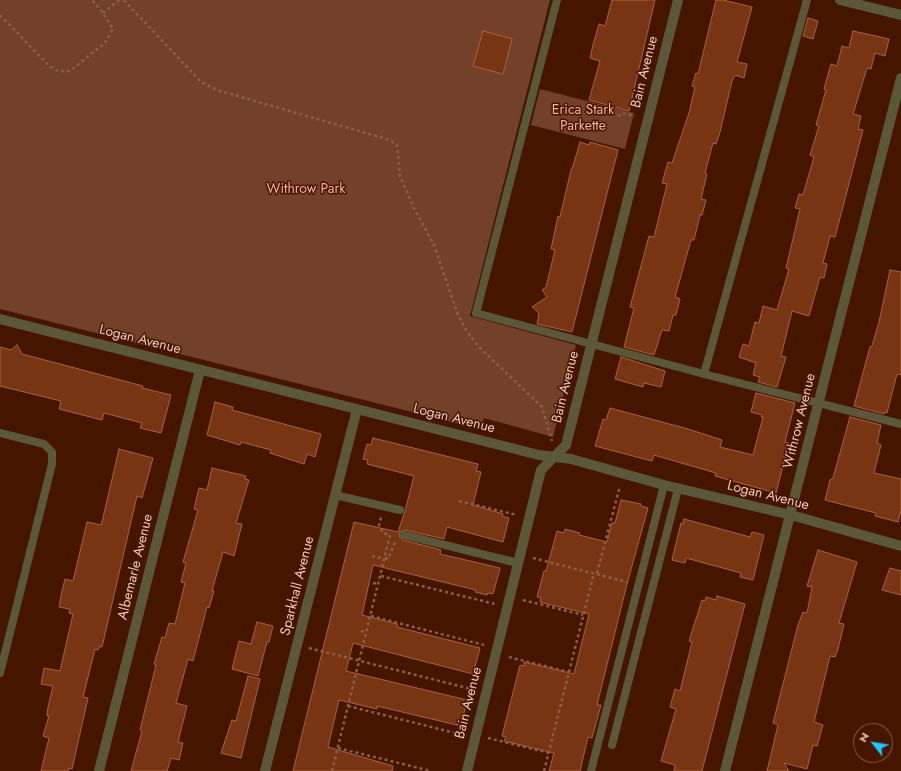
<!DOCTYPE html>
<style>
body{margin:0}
#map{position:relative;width:901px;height:771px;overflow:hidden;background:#461500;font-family:Jost,sans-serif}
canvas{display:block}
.north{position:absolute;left:853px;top:723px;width:40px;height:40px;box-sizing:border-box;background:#461500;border:1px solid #8a5d4a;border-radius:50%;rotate:301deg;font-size:11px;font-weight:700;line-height:16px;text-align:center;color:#f1c9b8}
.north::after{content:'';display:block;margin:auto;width:14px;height:18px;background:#1bcafc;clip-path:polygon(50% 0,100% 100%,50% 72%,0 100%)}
</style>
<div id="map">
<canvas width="901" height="771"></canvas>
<div class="north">N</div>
</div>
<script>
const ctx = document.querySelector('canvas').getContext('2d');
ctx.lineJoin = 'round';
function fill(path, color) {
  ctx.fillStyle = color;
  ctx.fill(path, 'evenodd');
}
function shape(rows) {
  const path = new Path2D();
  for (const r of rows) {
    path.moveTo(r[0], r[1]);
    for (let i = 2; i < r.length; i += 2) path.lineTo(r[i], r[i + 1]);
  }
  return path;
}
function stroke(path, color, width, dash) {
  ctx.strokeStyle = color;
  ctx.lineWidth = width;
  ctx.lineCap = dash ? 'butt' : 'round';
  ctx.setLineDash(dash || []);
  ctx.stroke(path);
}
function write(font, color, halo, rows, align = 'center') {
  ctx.font = font + ' Jost,sans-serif';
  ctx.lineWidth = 3;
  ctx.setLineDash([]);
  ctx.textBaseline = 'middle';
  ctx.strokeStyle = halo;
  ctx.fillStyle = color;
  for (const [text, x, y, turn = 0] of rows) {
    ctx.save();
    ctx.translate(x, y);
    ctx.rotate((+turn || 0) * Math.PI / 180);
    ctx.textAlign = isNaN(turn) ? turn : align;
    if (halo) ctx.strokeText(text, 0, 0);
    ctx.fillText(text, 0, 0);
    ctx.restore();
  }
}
const green = shape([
 [0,0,550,0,470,316,576,345,553,437,484,418,480,429,0,309],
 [540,89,634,113,625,149,531,125]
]);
const building = shape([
 [612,0,655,0,629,111,589,100,600,61,590,58,593,45,599,24,605,26,612,0],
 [716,0,723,0,752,7,737,62,747,64,744,78,735,75,732,81,720,132,716,144,713,143,705,173,707,174,701,199,706,200,702,215,700,215,694,240,691,240,675,297,680,299,676,315,673,315,669,331,662,330,654,355,624,347,634,308,630,307,649,236,654,237,667,184,662,183,668,162,672,163,689,113,695,87,692,86,696,73,698,74,716,0],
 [808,18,818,21,813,39,803,36,808,18],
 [483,31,512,39,503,74,473,66,483,31],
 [853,31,889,39,885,56,875,53,871,69,867,68,853,114,861,116,858,129,863,130,835,237,830,236,823,263,827,264,824,278,820,277,809,316,792,311,781,356,786,357,777,387,758,382,760,377,753,375,756,363,739,357,743,344,749,346,755,322,759,323,763,306,777,310,789,269,786,268,800,209,795,208,799,194,803,195,814,157,810,155,819,126,816,125,826,90,824,89,831,64,837,66,842,46,849,48,853,31],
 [580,142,589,145,590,142,618,150,572,332,537,324,539,313,532,307,547,297,542,290,546,287,555,250,551,249,558,216,560,217,571,170,573,166,580,142],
 [890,270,901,272,901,375,897,374,887,413,885,412,884,414,854,406,870,347,872,346,879,322,890,270],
 [17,345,22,354,143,386,142,388,171,395,161,433,140,428,142,423,104,413,102,420,59,409,61,401,0,386,0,347,11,350,17,345],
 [621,357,665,371,661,387,644,383,643,387,615,379,621,357],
 [756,393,795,403,785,442,789,443,776,493,715,476,716,473,654,455,652,461,595,446,603,419,606,420,610,408,688,429,722,440,720,447,753,455,763,417,761,417,762,415,751,412,756,393],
 [215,402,233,407,232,410,321,434,315,457,307,454,304,464,270,453,271,450,241,442,240,445,207,435,215,402],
 [850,417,881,425,877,443,881,445,874,473,901,479,901,510,898,522,875,516,876,513,825,500,830,480,833,478,850,417],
 [373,438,478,464,476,471,481,472,473,505,503,514,502,516,509,518,503,542,447,527,444,539,405,530,400,532,399,536,403,540,441,550,440,554,500,568,493,594,488,593,487,595,475,592,476,590,373,565,362,615,397,624,397,627,480,648,473,674,353,643,346,671,467,700,461,726,377,706,377,709,339,700,328,747,393,766,392,771,293,771,354,522,398,532,405,511,414,476,367,464,368,460,363,459,367,444,371,445,373,438],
 [119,449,153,458,142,498,137,496,102,647,100,646,98,650,95,649,83,697,88,698,72,769,69,768,68,771,41,771,49,738,43,736,49,716,47,716,48,707,53,686,41,684,44,668,60,671,73,614,69,613,70,609,59,607,62,591,65,579,73,581,87,522,101,525,102,522,119,449],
 [212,468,246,476,245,479,249,480,236,523,242,524,234,556,223,552,212,591,214,591,209,608,207,607,193,661,188,659,176,703,187,706,178,742,183,743,179,760,171,758,167,771,131,771,142,731,140,730,156,665,154,664,162,637,165,638,169,623,175,624,185,583,181,582,186,563,183,562,198,510,194,509,199,488,207,490,212,468],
 [621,500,641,504,641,506,648,508,627,584,597,705,601,705,592,738,588,737,580,771,549,771,554,753,504,741,506,737,502,736,520,665,524,666,524,662,574,674,589,614,540,602,541,598,537,597,544,571,546,571,557,531,564,533,565,529,580,533,579,535,607,542,612,523,615,523,621,500],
 [684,519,750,537,752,532,764,535,753,580,740,577,741,573,686,558,685,563,672,560,681,523,683,524,684,519],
 [818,550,857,562,839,623,844,624,838,649,835,657,830,656,814,722,823,725,817,746,813,745,807,769,784,763,789,771,767,771,778,725,773,723,798,625,803,612,807,613,812,587,807,586,818,550],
 [890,568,901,571,901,595,882,590,890,568],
 [717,596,745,604,738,631,702,771,674,771,675,765,661,761,676,709,670,707,675,689,680,691,692,642,689,641,702,600,705,601,706,597,716,600,717,596],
 [257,622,273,626,269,642,267,642,258,676,232,669,239,641,251,644,257,622],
 [248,676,260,679,241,758,221,753,232,720,236,721,248,676]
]);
const path = shape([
 [124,0,201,82,217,90,390,140,397,145,400,176,414,208,434,245,458,315,466,330,478,346,542,407,552,441],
 [103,13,119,0],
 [0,15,49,66,58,71,70,71,105,43,113,29,103,13,92,0],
 [585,106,614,113,618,117,622,113,635,116],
 [459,501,517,515],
 [372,556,385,559],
 [385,558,388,559,395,542],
 [533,558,627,582],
 [597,573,620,486],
 [381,576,495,604],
 [373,583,378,584],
 [523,600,583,615],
 [371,616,484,645],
 [361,631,367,632],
 [309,648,475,690],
 [509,657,569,672],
 [348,706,463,735],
 [488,738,549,753],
 [338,748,431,771],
 [332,771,390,535,383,533,379,525,381,517],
 [544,771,594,573]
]);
const lane = shape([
 [557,0,476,313,704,374,901,424],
 [704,374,807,0],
 [0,433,44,444,52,452,52,464,0,673],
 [335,495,400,510],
 [404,535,518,563],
 [612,745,678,489],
 [591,771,664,485]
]);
const street = shape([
 [840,0,901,15],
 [0,319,539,455,571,459,664,485,791,515,901,546],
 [99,771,200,370],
 [265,771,357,409],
 [467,771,541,470,566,445,678,0],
 [725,771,901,78]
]);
const streetNames = [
 ["Bain Avenue",645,72,-76],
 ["Logan Avenue",140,340,14],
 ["Bain Avenue",566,387,-76],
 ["Logan Avenue",454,419,14],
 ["Withrow Avenue",800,421,-76],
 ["Logan Avenue",768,496,14],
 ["Albemarle Avenue",136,567,-76],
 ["Sparkhall Avenue",298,586,-76],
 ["Bain Avenue",469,703,-76]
];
const parkNames = [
 ["Erica Stark",583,111],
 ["Parkette",583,127],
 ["Withrow Park",306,190]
];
fill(green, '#734129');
fill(building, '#783513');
stroke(building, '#a96241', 1);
stroke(path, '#8b5e4a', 2.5, [3, 3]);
stroke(lane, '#5a5839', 8);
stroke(street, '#5a5839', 10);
write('14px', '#f1c9b8', '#461500', streetNames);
write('14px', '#f5b092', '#461500', parkNames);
</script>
